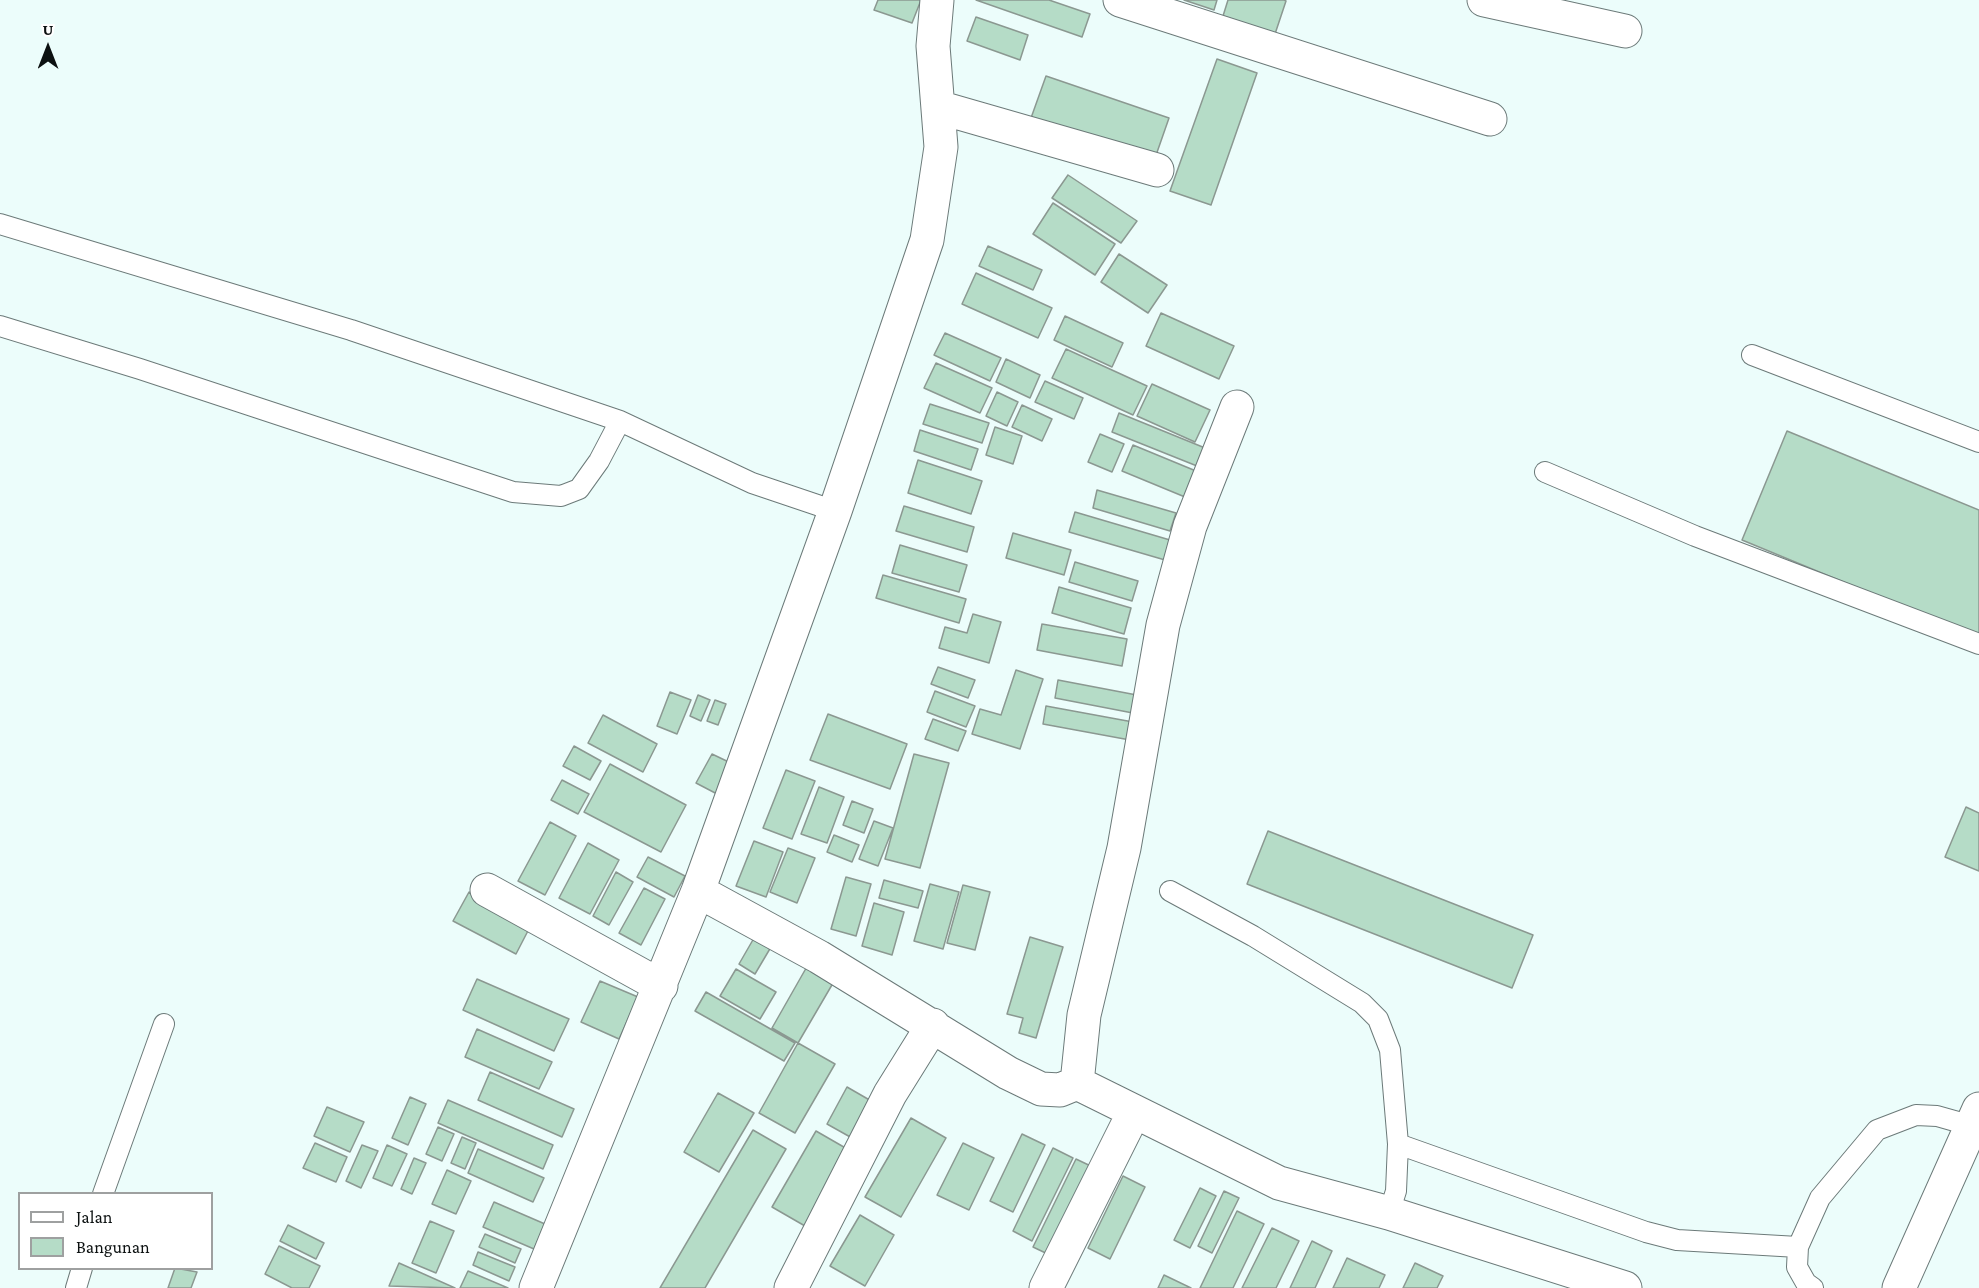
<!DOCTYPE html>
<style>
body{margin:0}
#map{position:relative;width:1979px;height:1288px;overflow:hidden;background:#ecfdfb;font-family:"Crimson Pro",serif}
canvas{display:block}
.legend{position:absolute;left:18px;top:1192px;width:195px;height:78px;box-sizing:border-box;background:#fff;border:2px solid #9ea0a0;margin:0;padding:8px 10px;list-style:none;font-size:18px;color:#0c1111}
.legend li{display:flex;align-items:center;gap:12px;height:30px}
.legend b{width:30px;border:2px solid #9ea0a0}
.north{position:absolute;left:18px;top:18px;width:60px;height:60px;-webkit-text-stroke:4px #fff;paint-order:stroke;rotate:0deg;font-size:16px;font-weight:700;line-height:24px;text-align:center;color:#0c1111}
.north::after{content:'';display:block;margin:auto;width:21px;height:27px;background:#0c1111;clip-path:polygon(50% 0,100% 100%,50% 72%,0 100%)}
</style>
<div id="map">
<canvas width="1979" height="1288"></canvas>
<ul class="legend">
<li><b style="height:8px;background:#fff"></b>Jalan</li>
<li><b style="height:16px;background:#b5dcc7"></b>Bangunan</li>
</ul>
<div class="north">U</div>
</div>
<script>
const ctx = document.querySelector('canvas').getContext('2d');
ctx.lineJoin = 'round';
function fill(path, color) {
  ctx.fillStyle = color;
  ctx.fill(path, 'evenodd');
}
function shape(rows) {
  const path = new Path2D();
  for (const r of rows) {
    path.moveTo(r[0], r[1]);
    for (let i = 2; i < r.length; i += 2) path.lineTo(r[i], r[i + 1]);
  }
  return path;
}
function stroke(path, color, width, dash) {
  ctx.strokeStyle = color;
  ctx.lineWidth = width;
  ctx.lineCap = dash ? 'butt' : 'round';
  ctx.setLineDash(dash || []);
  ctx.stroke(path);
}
const building = shape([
 [878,0,921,0,912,23,874,10,878,0],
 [976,0,1049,0,1090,14,1082,37,976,0],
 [1184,0,1217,0,1214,10,1184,0],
 [1228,0,1284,0,1286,1,1275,34,1223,16,1228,0],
 [976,17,1028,35,1020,60,967,41,976,17],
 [1217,59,1257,73,1211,205,1170,191,1217,59],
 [1046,76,1169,118,1154,161,1031,118,1046,76],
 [1068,175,1137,221,1121,243,1052,198,1068,175],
 [1053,203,1115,244,1095,275,1033,234,1053,203],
 [988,246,1042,270,1033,290,979,266,988,246],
 [1119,254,1167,285,1148,313,1101,282,1119,254],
 [976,273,1052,308,1038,338,962,304,976,273],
 [1161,313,1234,346,1219,379,1146,346,1161,313],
 [1065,316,1123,343,1112,367,1054,340,1065,316],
 [945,333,1001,358,990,381,934,355,945,333],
 [1066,349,1147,386,1133,415,1052,378,1066,349],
 [1006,359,1040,375,1030,398,996,382,1006,359],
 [936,363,992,388,980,413,924,388,936,363],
 [1045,381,1083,398,1074,419,1035,402,1045,381],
 [1152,384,1210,410,1195,442,1137,416,1152,384],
 [997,392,1018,402,1007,426,986,416,997,392],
 [930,404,989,423,982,443,923,424,930,404],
 [1022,405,1052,419,1042,441,1012,427,1022,405],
 [1119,413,1210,450,1202,468,1112,432,1119,413],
 [995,427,1022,436,1013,464,986,455,995,427],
 [920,430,978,449,971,470,914,451,920,430],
 [1787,431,1979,510,1979,638,1742,540,1787,431],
 [1100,434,1124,444,1112,472,1088,462,1100,434],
 [1133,445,1196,471,1185,497,1122,471,1133,445],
 [918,460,982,481,971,514,908,493,918,460],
 [1097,490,1176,513,1170,531,1093,508,1097,490],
 [904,506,974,527,967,552,896,531,904,506],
 [1075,512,1170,540,1165,560,1069,532,1075,512],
 [1013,533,1071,550,1064,575,1006,558,1013,533],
 [900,545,967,565,959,592,892,573,900,545],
 [1075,562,1138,581,1132,601,1069,582,1075,562],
 [883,575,966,599,959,623,876,598,883,575],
 [1059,587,1131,608,1124,634,1052,613,1059,587],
 [973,614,1001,622,989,663,939,648,945,627,967,633,973,614],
 [1042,624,1127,639,1122,666,1037,650,1042,624],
 [938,667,975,680,968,698,931,684,938,667],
 [1016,670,1043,679,1020,749,972,734,980,709,1001,715,1016,670],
 [1058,680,1142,696,1138,714,1055,698,1058,680],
 [935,691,975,706,966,727,927,712,935,691],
 [670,692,691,700,677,734,657,726,670,692],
 [698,695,710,700,701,721,690,716,698,695],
 [715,700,726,704,718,725,707,721,715,700],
 [1046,706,1133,722,1130,740,1043,724,1046,706],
 [828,714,907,744,890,789,810,760,828,714],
 [603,715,657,744,643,772,588,743,603,715],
 [933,719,966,731,958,751,925,739,933,719],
 [574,746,601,761,590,780,563,766,574,746],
 [712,754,735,765,719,795,696,783,712,754],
 [914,754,949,763,920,868,885,859,914,754],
 [610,764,686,805,661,852,584,812,610,764],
 [786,770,815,781,792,839,763,828,786,770],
 [562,780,589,794,578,814,551,800,562,780],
 [819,787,844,797,827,843,801,834,819,787],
 [852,801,873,809,864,833,843,825,852,801],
 [1966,807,1979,813,1979,871,1945,857,1966,807],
 [874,821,893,828,878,866,859,859,874,821],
 [550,822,576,836,545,895,518,881,550,822],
 [1268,831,1533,935,1512,988,1247,884,1268,831],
 [834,835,859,845,852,862,827,852,834,835],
 [754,841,783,852,766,897,736,886,754,841],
 [588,843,619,860,590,914,559,898,588,843],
 [788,848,815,858,797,903,770,892,788,848],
 [648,857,685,876,674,897,637,877,648,857],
 [616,872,633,882,609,925,593,916,616,872],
 [846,877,871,884,856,936,831,929,846,877],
 [884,880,923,891,918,908,879,898,884,880],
 [930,884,959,892,943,949,914,941,930,884],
 [963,885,990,892,975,950,947,943,963,885],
 [644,888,665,899,641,945,619,933,644,888],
 [469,892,531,925,516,954,453,921,469,892],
 [874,903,904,912,892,955,862,946,874,903],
 [1030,937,1063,947,1036,1038,1019,1033,1023,1018,1007,1014,1030,937],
 [754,938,771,947,755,974,739,964,754,938],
 [809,963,836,978,798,1043,772,1028,809,963],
 [736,969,776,992,760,1019,720,996,736,969],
 [477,979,569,1019,554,1051,463,1010,477,979],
 [600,981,638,997,619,1039,581,1022,600,981],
 [706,992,795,1043,784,1061,695,1011,706,992],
 [477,1029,552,1062,539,1089,465,1057,477,1029],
 [798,1043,835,1064,795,1133,759,1113,798,1043],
 [490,1072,574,1109,562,1137,478,1100,490,1072],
 [847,1087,873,1102,852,1138,827,1124,847,1087],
 [718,1093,754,1113,719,1172,684,1152,718,1093],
 [410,1097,426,1104,408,1145,392,1138,410,1097],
 [448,1100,553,1145,543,1169,438,1123,448,1100],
 [327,1107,364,1122,350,1152,314,1136,327,1107],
 [911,1118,946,1138,901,1217,865,1197,911,1118],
 [438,1127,454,1134,442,1161,426,1154,438,1127],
 [753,1130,786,1149,705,1288,660,1288,753,1130],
 [816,1131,849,1150,805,1226,772,1207,816,1131],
 [1022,1134,1045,1145,1013,1212,990,1201,1022,1134],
 [462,1137,476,1143,465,1169,451,1163,462,1137],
 [315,1143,347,1157,336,1182,303,1168,315,1143],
 [963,1143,994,1158,969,1210,937,1195,963,1143],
 [362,1145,378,1151,361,1188,346,1181,362,1145],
 [387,1145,407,1154,392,1186,373,1178,387,1145],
 [1053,1148,1073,1158,1032,1241,1013,1231,1053,1148],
 [478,1149,544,1178,533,1202,468,1173,478,1149],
 [414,1158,426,1163,412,1194,401,1189,414,1158],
 [1076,1159,1097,1169,1054,1257,1033,1247,1076,1159],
 [447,1170,471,1181,456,1214,432,1204,447,1170],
 [1123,1176,1145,1187,1110,1259,1088,1248,1123,1176],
 [1200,1188,1216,1196,1190,1248,1174,1240,1200,1188],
 [1224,1191,1239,1198,1212,1253,1198,1246,1224,1191],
 [494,1202,545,1224,534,1249,483,1227,494,1202],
 [1237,1211,1264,1224,1233,1288,1200,1288,1237,1211],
 [860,1215,894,1235,865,1286,830,1266,860,1215],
 [430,1221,454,1231,436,1273,412,1263,430,1221],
 [288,1225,324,1243,316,1259,280,1241,288,1225],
 [1272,1228,1299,1241,1276,1288,1242,1288,1272,1228],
 [485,1234,521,1249,515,1263,479,1247,485,1234],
 [1312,1241,1332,1251,1315,1288,1290,1288,1312,1241],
 [279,1246,320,1266,309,1288,292,1288,265,1274,279,1246],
 [478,1252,515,1267,509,1281,473,1265,478,1252],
 [1347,1258,1385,1275,1379,1288,1333,1288,1347,1258],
 [399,1263,455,1288,389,1286,399,1263],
 [1415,1263,1443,1276,1437,1288,1403,1288,1415,1263],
 [175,1268,197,1272,191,1288,168,1288,175,1268],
 [468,1271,508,1288,460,1288,468,1271],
 [1164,1275,1191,1288,1158,1288,1164,1275]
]);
const lane = shape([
 [0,224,351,330,620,421,752,483,835,511],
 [0,326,140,369,513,492,561,496,579,489,599,461,620,421],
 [1752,355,1979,442],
 [1545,472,1695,536,1979,644],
 [1170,891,1253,936,1362,1003,1378,1019,1390,1050,1398,1144,1396,1191,1389,1213],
 [1398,1144,1646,1232,1677,1240,1798,1247],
 [103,1194,164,1024],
 [76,1288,82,1268],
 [1813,1288,1806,1283,1797,1267,1798,1247,1820,1198,1877,1130,1916,1115,1937,1116,1979,1128]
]);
const street = shape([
 [1120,0,1490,119],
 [1484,0,1625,31],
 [938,107,1157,170],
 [487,890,661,986],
 [698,891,819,957,1008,1073,1041,1089,1060,1090,1077,1083,1279,1183,1389,1213,1625,1288],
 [1077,1083,1084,1015,1124,848,1163,625,1190,526,1237,407],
 [536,1288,698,891,835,511,927,240,941,147,933,46,937,0],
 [791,1288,890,1094,933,1025],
 [1046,1288,1134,1112]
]);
const secondary = shape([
 [1899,1288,1979,1109]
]);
fill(building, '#b5dcc7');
stroke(building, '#8b9891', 1.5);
stroke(lane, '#6c7a79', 22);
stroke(street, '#6c7a79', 35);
stroke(secondary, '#6c7a79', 35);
stroke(lane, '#fff', 20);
stroke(street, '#fff', 33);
stroke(secondary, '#fff', 33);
</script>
